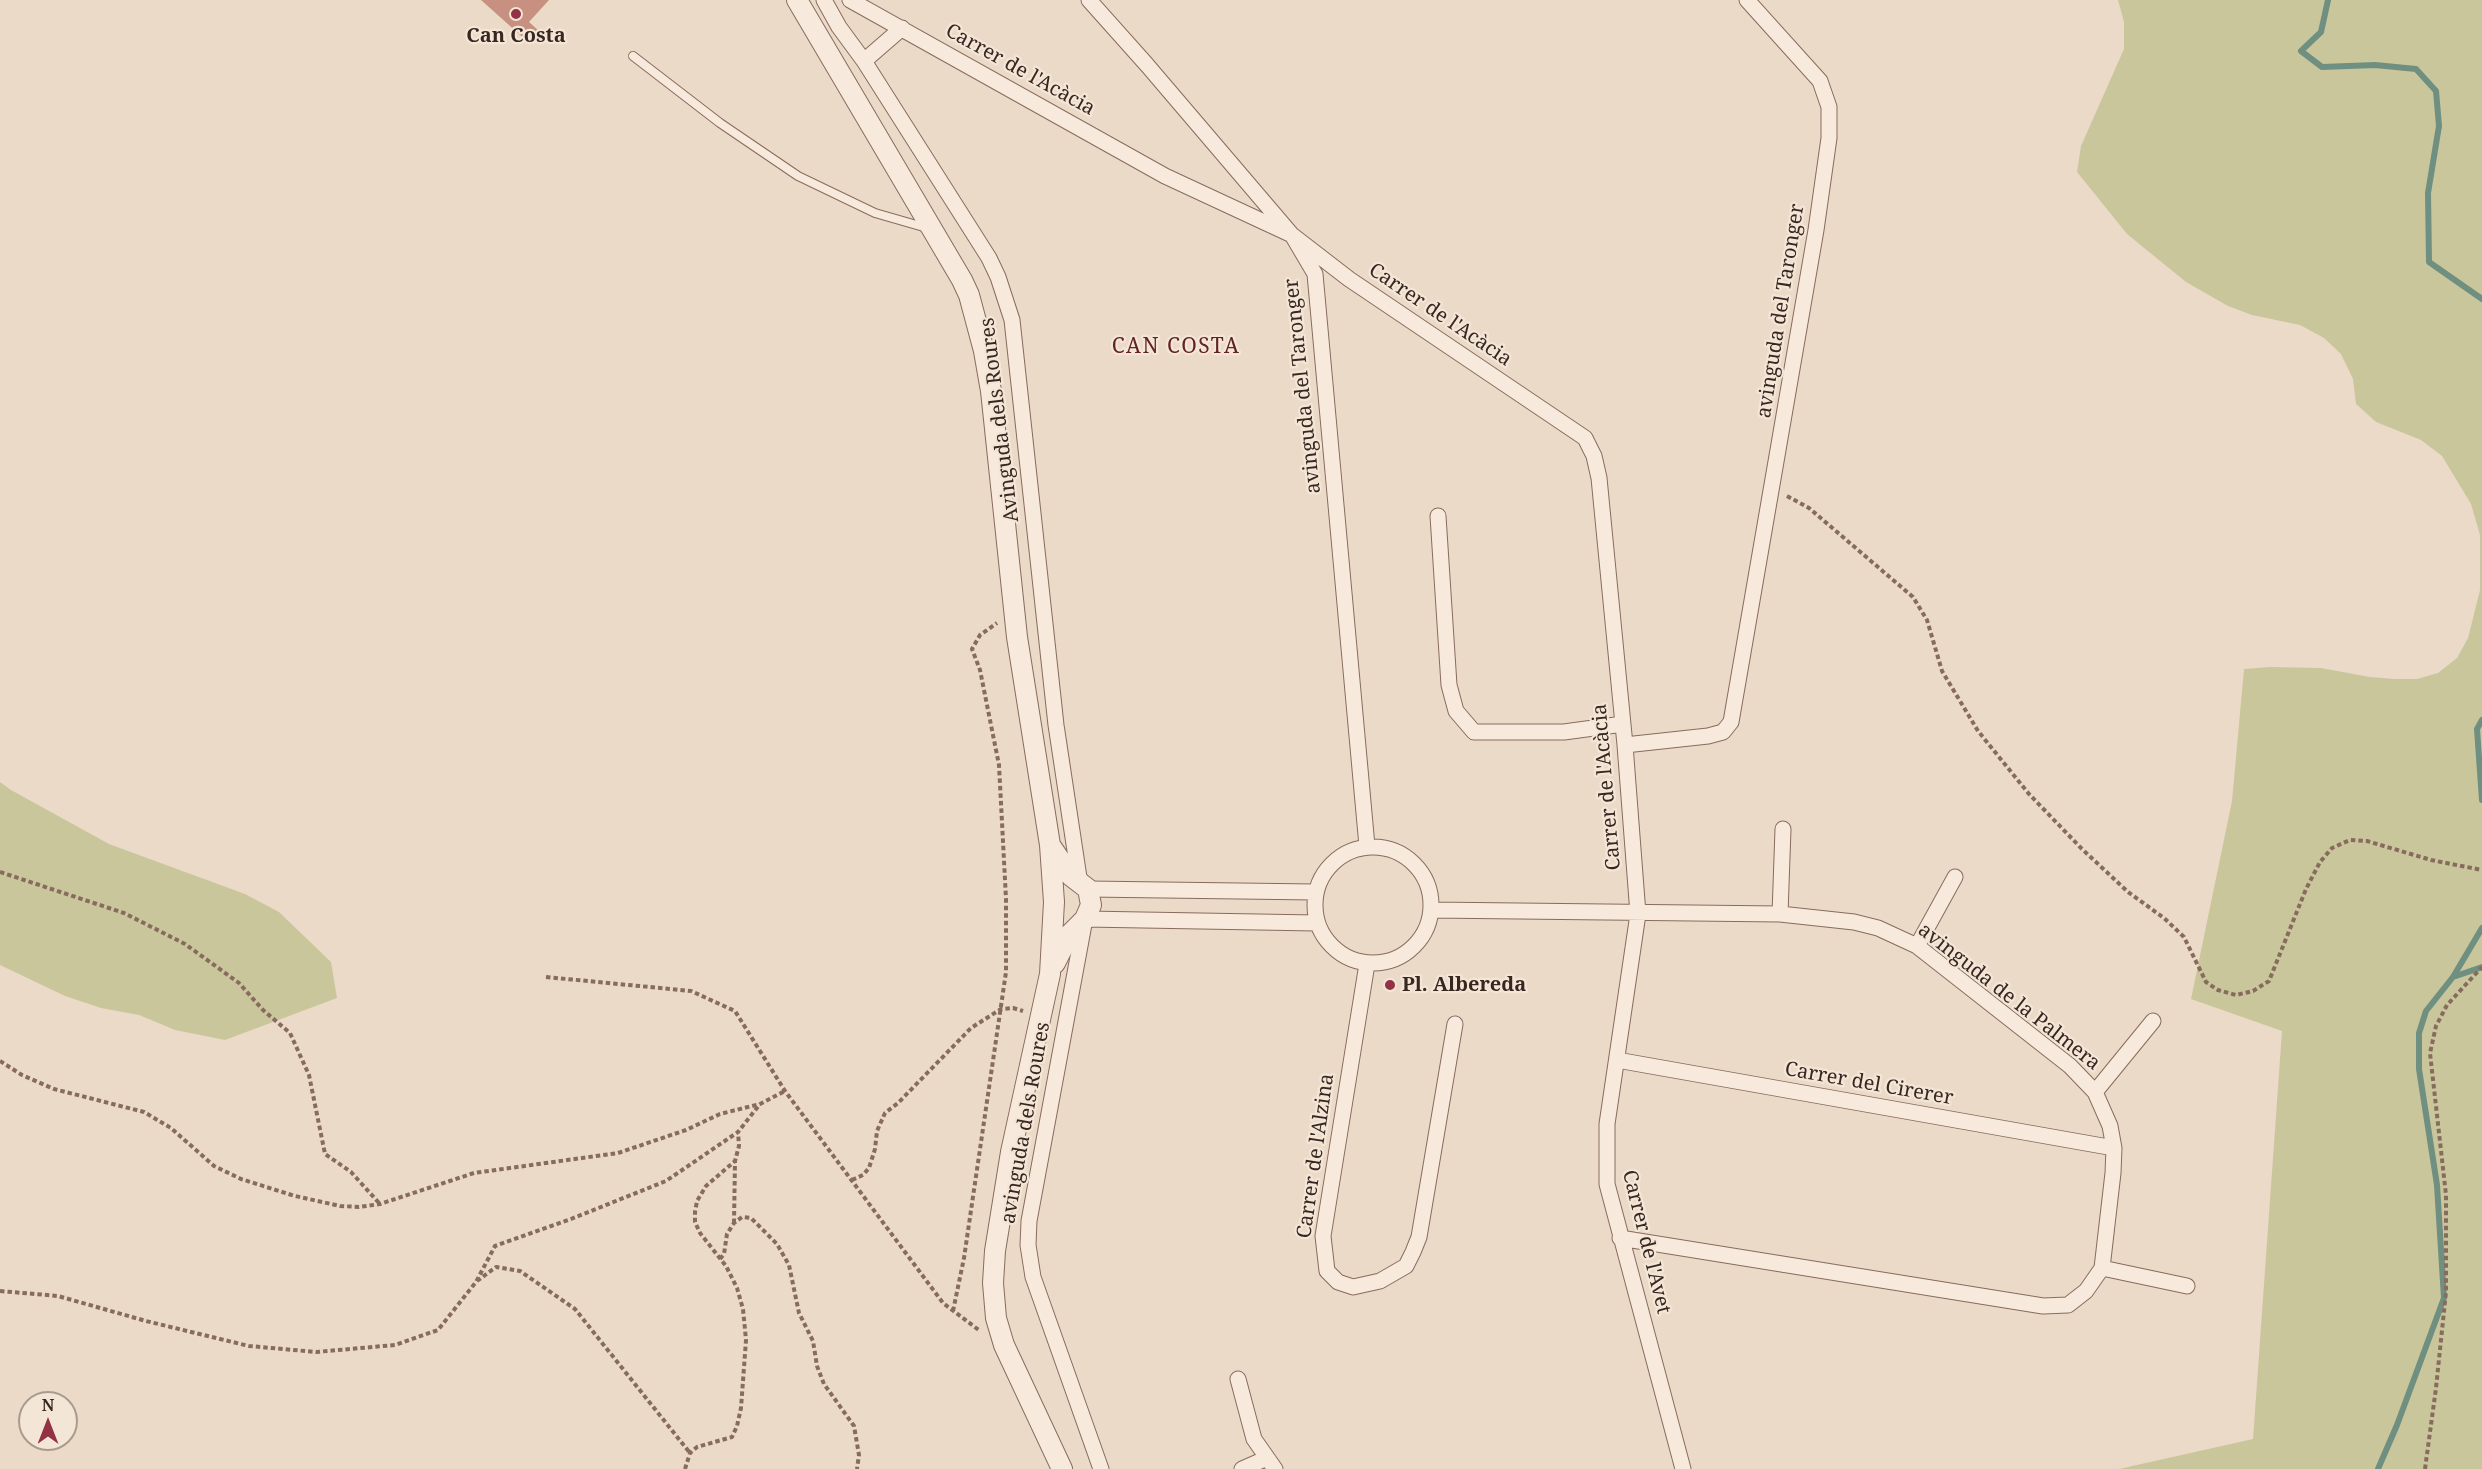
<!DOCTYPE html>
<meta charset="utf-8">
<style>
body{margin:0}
#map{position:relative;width:2482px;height:1469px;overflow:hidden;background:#ecdac8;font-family:"Noto Serif",serif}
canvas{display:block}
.north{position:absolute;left:18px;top:1391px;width:60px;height:60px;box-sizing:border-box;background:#f4e6d7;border:2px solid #a99a8e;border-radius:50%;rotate:0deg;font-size:16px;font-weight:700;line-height:24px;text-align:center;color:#382721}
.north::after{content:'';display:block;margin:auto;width:21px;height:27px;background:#933145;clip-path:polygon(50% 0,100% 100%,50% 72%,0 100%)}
</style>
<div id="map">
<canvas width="2482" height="1469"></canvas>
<div class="north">N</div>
</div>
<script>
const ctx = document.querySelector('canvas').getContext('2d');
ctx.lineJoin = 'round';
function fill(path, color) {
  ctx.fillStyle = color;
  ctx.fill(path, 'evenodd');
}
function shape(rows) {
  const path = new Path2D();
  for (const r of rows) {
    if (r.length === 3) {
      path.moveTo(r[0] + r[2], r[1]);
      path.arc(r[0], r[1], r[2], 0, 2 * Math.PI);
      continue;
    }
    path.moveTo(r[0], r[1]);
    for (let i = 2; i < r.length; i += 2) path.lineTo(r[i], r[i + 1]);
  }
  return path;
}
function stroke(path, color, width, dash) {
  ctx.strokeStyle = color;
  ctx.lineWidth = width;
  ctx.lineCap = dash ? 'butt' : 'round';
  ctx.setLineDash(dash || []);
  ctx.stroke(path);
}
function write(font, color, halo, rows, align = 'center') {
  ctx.font = font + ' "Noto Serif",serif';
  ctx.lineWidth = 4.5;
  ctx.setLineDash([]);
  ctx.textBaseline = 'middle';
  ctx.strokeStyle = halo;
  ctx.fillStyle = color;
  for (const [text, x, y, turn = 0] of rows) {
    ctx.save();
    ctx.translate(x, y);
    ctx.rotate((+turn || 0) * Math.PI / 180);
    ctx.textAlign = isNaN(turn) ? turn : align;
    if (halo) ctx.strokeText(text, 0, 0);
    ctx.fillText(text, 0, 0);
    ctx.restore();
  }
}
const green = shape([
 [2118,0,2482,0,2482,1469,2119,1469,2253,1439,2282,1031,2191,999,2232,801,2244,669,2270,667,2321,668,2370,677,2395,679,2417,679,2438,673,2457,658,2468,638,2480,590,2480,535,2471,504,2442,456,2421,440,2376,422,2356,404,2353,379,2341,354,2324,338,2300,325,2252,315,2228,306,2186,282,2127,234,2077,172,2081,146,2124,49,2124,22],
 [0,782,11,790,109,844,245,894,279,912,331,962,337,998,225,1040,175,1030,139,1015,101,1008,65,996,0,965]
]);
const stream = shape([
 [2328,0,2321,32,2301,51,2322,67,2375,65,2416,69,2436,91,2439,126,2428,193,2429,262,2482,299],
 [2482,720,2477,729,2482,800],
 [2453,977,2482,967],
 [2378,1469,2397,1425,2444,1298,2437,1185,2419,1069,2419,1033,2426,1011,2453,977,2482,928]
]);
const building = shape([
 [481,0,549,0,529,22,539,31,529,43]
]);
const path = shape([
 [1787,496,1809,508,1913,597,1927,620,1942,671,1978,731,2029,794,2082,849,2128,892,2164,918,2184,937,2206,982,2218,990,2236,995,2253,991,2269,981,2306,889,2320,862,2332,848,2350,840,2367,841,2431,860,2482,870],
 [0,872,124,913,185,944,239,983,263,1010,290,1033,309,1075,325,1154,351,1172,379,1203],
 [546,977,691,991,735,1011,785,1091,943,1303,980,1331],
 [0,1061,22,1075,54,1089,144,1112,171,1128,214,1166,241,1179,295,1196,340,1206,359,1207,380,1204,474,1173,618,1153,686,1130,720,1114,760,1104,785,1091],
 [852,1180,863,1175,869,1168,875,1149,877,1131,885,1113,898,1103,971,1028,1001,1009,1013,1008,1023,1011],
 [734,1223,735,1161,739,1146,738,1132],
 [720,1259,724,1254,727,1234,734,1223,742,1217,751,1218,777,1244,789,1265,799,1313,813,1341,817,1366,824,1384,854,1426,859,1455,857,1469],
 [477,1281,496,1267,520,1271,575,1309,690,1453],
 [0,1291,58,1296,146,1321,249,1346,316,1352,395,1345,438,1330,476,1282,495,1246,571,1219,666,1181,738,1132,760,1104],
 [953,1311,964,1258,1006,972,1006,899,999,765,980,670,972,649,980,635,997,623],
 [685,1469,690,1453,697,1447,732,1437,737,1426,741,1408,746,1340,743,1309,737,1288,726,1266,700,1233,695,1222,695,1212,697,1201,706,1186,735,1161],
 [2425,1469,2436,1388,2446,1292,2446,1195,2430,1053,2436,1026,2447,1005,2482,967]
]);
const service = shape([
 [633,56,720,123,798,176,875,213,927,228]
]);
const minor = shape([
 [824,0,839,27,864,61,989,258,998,277,1012,320,1056,725,1080,884],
 [850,0,1165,176,1292,235,1349,279,1585,438,1594,456,1599,478,1625,745,1638,914,1607,1124,1607,1184,1683,1469],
 [1089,0,1147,65,1292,235,1315,274,1367,846],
 [864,61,902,28],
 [1438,516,1449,685,1456,711,1474,732,1564,732,1623,724],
 [1625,745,1708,736,1723,732,1731,722,1816,230,1829,138,1829,107,1820,81,1747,0],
 [1373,905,58],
 [1088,889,1315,892],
 [1431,910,1780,914,1854,922,1878,928,1917,946,2070,1066,2095,1092,2110,1126,2114,1148,2113,1173,2102,1268,2086,1291,2068,1305,2043,1306,1620,1238],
 [1780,914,1783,829],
 [1917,946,1955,877],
 [1367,964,1323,1236,1327,1271,1338,1282,1353,1287,1380,1281,1406,1266,1413,1252,1419,1237,1455,1024],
 [1617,1060,2114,1148],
 [2095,1092,2153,1021],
 [2102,1268,2187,1286],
 [1238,1379,1254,1439,1275,1469],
 [1101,1469,1033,1277,1028,1245,1029,1221,1085,919,1316,923],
 [1242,1469,1267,1458]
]);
const tertiary = shape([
 [797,0,962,280,969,295,984,351,991,391,1017,637,1050,845,1054,902,1050,974,1011,1152,995,1251,993,1283,996,1318,1004,1345,1062,1469],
 [1050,845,1071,876,1088,889,1091,905,1085,919,1069,935,1055,963]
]);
const markers = [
 [516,14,6,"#933145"],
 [1390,985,6,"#933145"]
];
const poiNames = [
 ["Can Costa",516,36],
 ["Pl. Albereda",1402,985,"left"]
];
const streetNames = [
 ["Carrer de l'Acàcia",1020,70,29],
 ["avinguda del Taronger",1781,311,-81],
 ["Carrer de l'Acàcia",1440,315,34],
 ["avinguda del Taronger",1303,386,-96],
 ["Avinguda dels Roures",1000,420,-97],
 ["Carrer de l'Acàcia",1607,787,-95],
 ["avinguda de la Palmera",2009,997,38],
 ["Carrer del Cirerer",1869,1084,10],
 ["avinguda dels Roures",1026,1123,-80],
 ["Carrer de l'Alzina",1316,1156,-82],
 ["Carrer de l'Avet",1646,1242,76]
];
const neighbourhoodNames = [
 ["CAN COSTA",1176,347]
];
fill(green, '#cac69c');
stroke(stream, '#6f8f81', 6);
fill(building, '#c89080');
stroke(service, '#876c5e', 10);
stroke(minor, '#876c5e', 17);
stroke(tertiary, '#876c5e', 22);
stroke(path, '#876c5e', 4, [4.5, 3]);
stroke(service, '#f7e9db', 8);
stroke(minor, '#f7e9db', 15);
stroke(tertiary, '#f7e9db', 20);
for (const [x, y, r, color] of markers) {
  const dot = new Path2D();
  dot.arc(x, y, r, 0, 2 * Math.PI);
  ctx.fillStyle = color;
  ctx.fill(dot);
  stroke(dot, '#f4e6d7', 2);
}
write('bold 20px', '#382721', '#f4e6d7', poiNames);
write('20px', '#382721', '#f4e6d7', streetNames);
ctx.letterSpacing = '1.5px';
write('21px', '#632322', '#f4e6d7', neighbourhoodNames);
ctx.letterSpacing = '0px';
</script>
